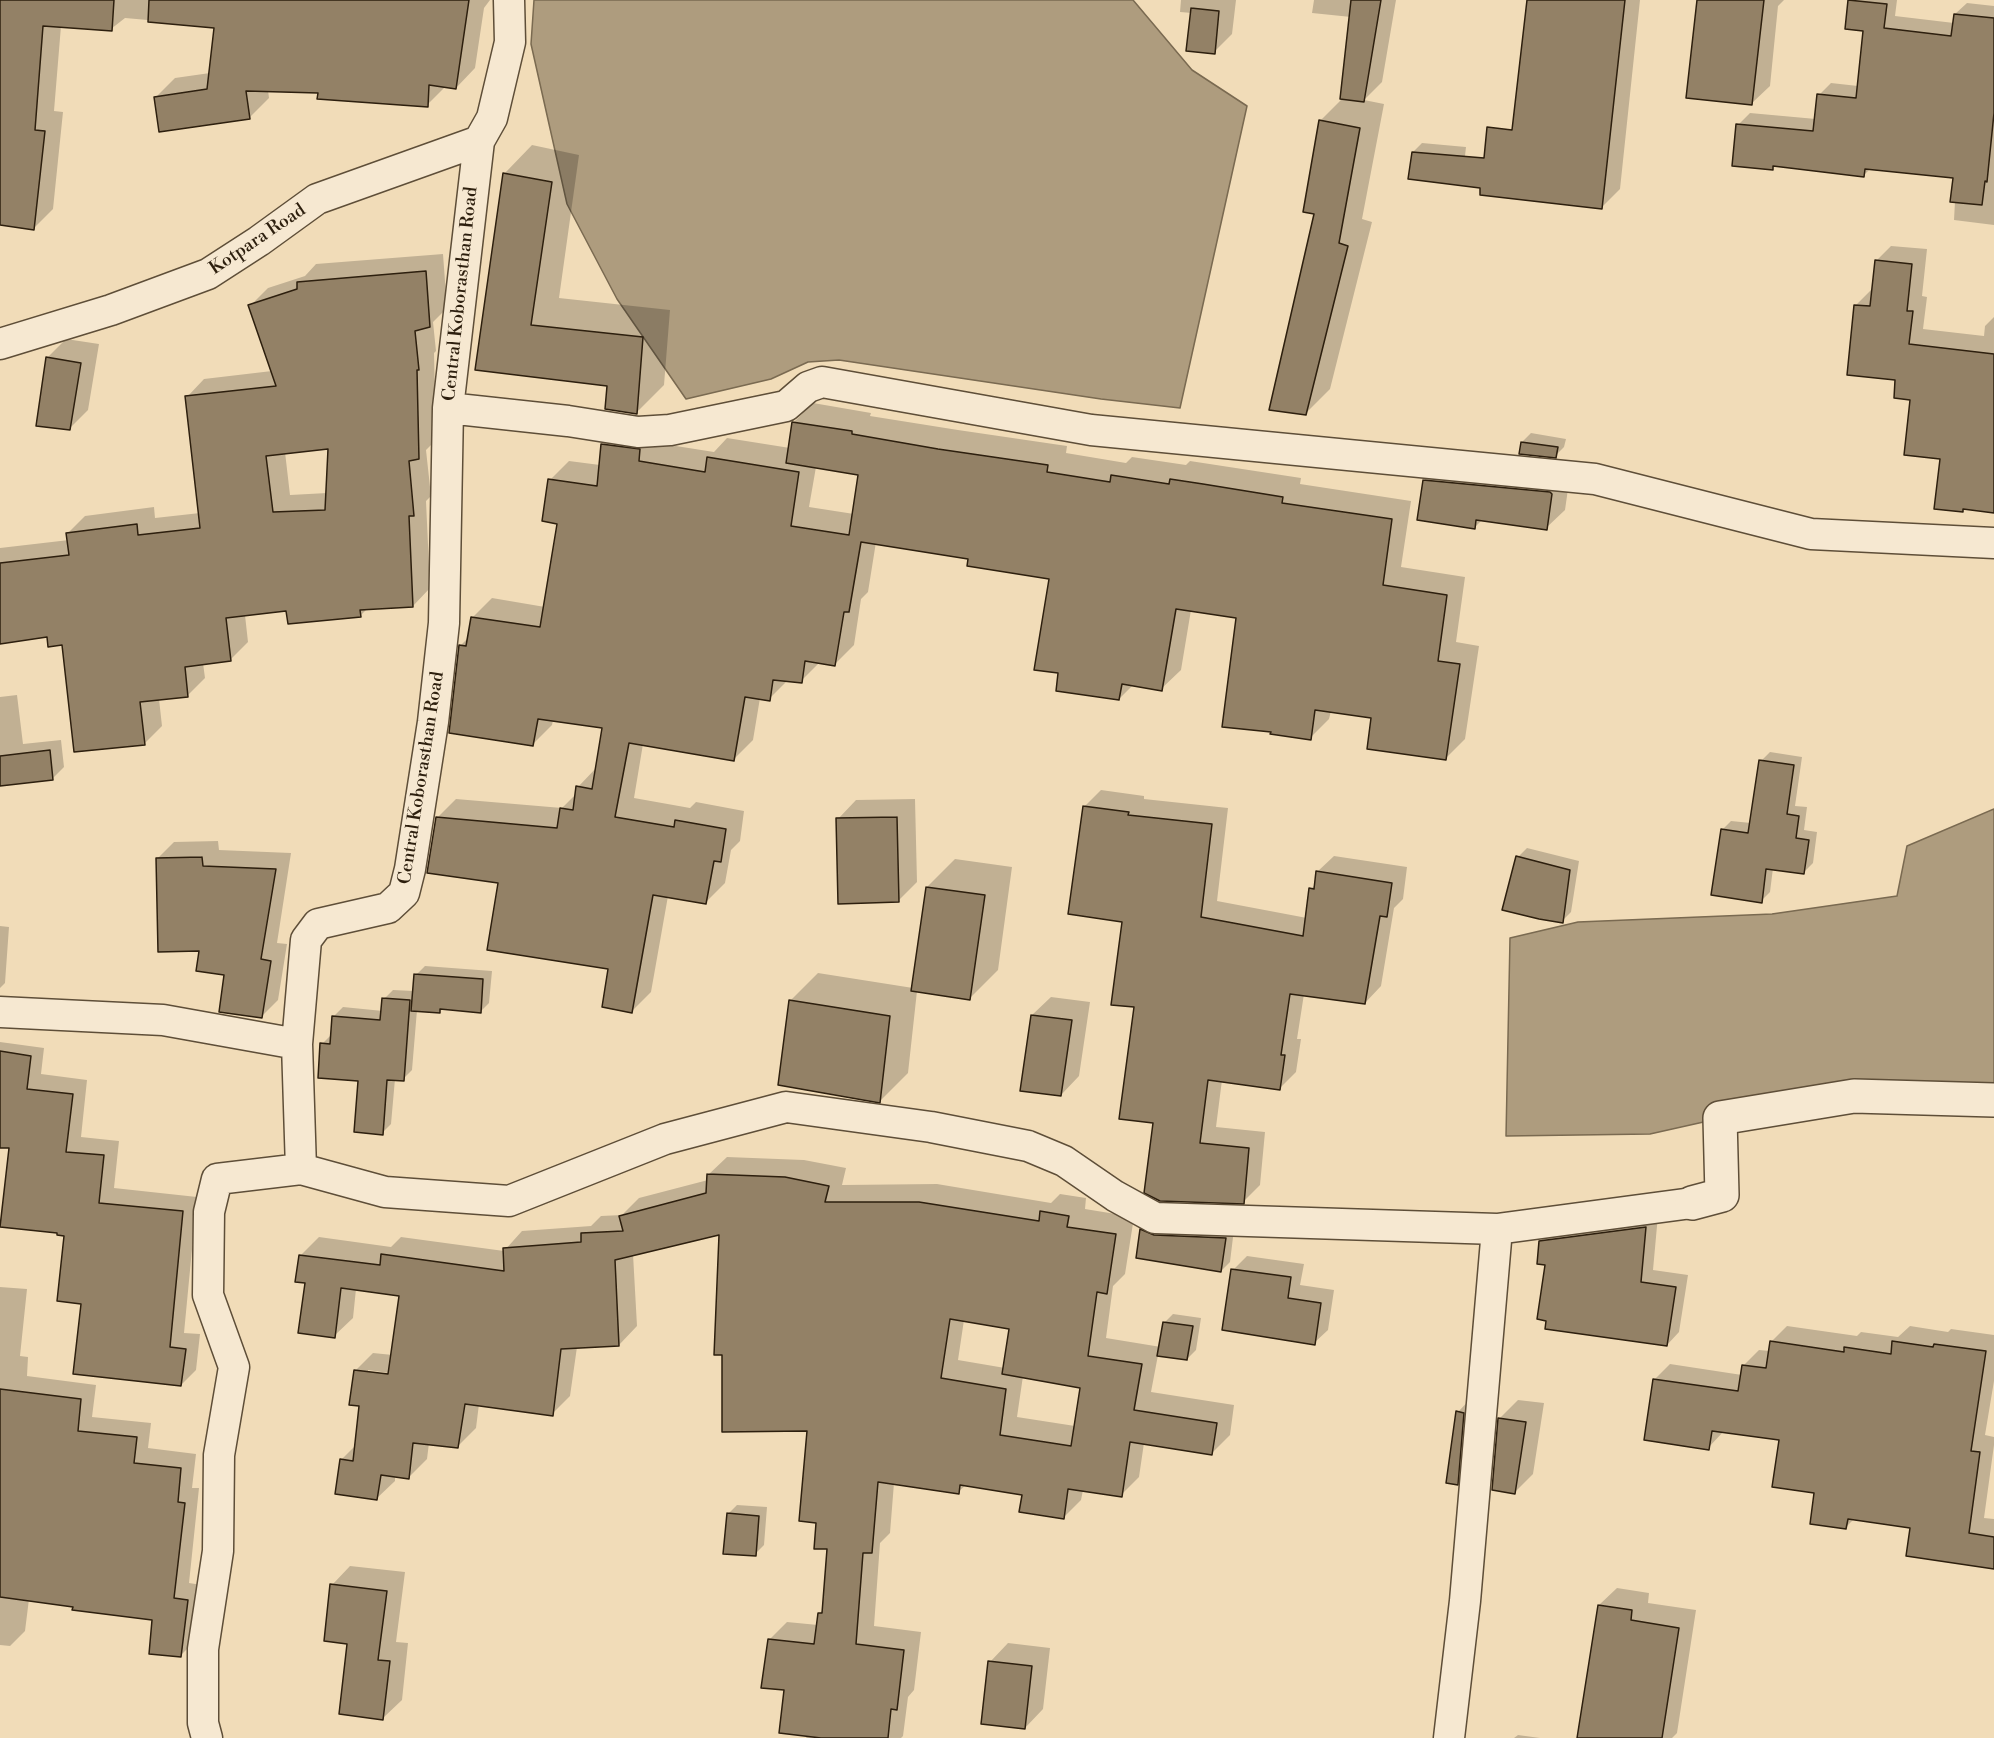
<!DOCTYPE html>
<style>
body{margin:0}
canvas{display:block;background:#f1dcb8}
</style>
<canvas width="1994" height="1738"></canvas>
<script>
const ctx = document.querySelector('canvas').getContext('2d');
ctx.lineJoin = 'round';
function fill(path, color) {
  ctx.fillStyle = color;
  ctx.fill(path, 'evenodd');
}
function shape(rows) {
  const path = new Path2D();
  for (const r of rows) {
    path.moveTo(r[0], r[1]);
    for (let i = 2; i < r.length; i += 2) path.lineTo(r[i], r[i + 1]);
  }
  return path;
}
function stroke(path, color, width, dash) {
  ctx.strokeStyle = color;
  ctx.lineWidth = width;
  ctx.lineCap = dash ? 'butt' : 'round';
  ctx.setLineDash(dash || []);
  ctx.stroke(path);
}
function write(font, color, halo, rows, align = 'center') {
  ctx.font = font + ' "Libre Bodoni",serif';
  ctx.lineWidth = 6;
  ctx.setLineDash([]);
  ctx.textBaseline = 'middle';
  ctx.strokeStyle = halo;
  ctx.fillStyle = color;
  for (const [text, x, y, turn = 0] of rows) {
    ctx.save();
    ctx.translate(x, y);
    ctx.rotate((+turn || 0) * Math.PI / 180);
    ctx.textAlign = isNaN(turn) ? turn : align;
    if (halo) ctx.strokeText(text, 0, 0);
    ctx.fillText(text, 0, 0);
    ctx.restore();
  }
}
const water = shape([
 [534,0,1133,0,1192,70,1247,106,1180,408,1101,399,839,360,808,362,771,379,686,399,617,299,567,204,531,44,534,0],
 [1994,809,1994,1104,1824,1095,1650,1134,1506,1136,1510,938,1578,922,1772,914,1897,896,1907,846,1994,809]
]);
const shadow = shape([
 [0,0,490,0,484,8,475,68,456,88,446,86,427,105,319,91,268,90,269,98,249,118,156,97,175,78,210,73,215,26,125,18,111,29,61,26,54,111,63,112,53,209,33,229,0,224],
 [1181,0,1236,0,1232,34,1214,52,1192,13,1180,12],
 [1314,0,1396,0,1382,82,1364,100,1384,104,1362,219,1372,222,1330,389,1305,414,1320,121,1342,99,1351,17,1312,13],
 [1535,0,1640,0,1620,189,1602,207],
 [1699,0,1784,0,1778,6,1770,86,1752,103],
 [1849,0,1897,0,1895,16,1954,23,1955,14,1967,3,1994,6,1994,225,1954,220,1955,201,1954,177,1871,168,1864,175,1776,165,1772,169,1738,125,1750,113,1816,119,1819,95,1831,83,1858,86,1864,30,1847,28],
 [1422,143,1466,147,1463,174,1413,152],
 [532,145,579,155,559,298,670,310,664,385,636,413,609,385,477,368,505,173],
 [1891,246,1927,249,1922,296,1927,297,1923,329,1984,336,1985,326,1994,317,1994,510,1965,508,1962,511,1941,458,1911,398,1897,379,1856,305,1871,290,1873,291,1876,261],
 [443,254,447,308,433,322,436,351,434,353,436,440,426,450,431,496,426,501,430,588,413,606,368,608,360,616,287,609,245,615,248,642,230,660,203,663,205,678,187,696,159,699,162,726,144,744,64,644,49,636,0,642,0,548,69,540,68,533,85,516,154,507,155,518,200,513,187,397,204,379,272,371,250,306,268,288,305,276,316,264],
 [329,447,327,493,290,495,285,452],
 [66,339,99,344,88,410,69,429,47,358],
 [813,403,871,413,870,416,958,430,1067,446,1066,453,1126,463,1132,457,1186,465,1190,461,1301,478,1300,484,1411,501,1401,567,1465,577,1456,642,1479,646,1465,739,1446,758,1373,717,1331,711,1329,719,1310,738,1238,617,1191,610,1181,670,1161,689,1133,685,1119,699,1060,672,1051,578,970,557,876,542,868,592,861,599,854,645,835,664,820,662,801,681,788,680,769,699,760,698,753,740,734,759,643,744,634,798,690,808,696,802,744,811,740,841,731,850,725,883,706,902,668,896,651,992,632,1011,610,968,500,882,437,818,456,799,562,808,577,793,578,787,597,767,604,727,553,720,552,725,533,744,460,646,469,637,473,617,492,598,545,607,559,522,550,480,569,461,600,465,603,444,622,425,657,443,714,452,727,438,790,448,794,422],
 [816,467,860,474,854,514,809,507],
 [1531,433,1566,439,1564,447,1555,456,1522,442],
 [1443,462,1570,475,1565,510,1546,528,1482,520,1475,527,1424,480],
 [17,695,23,744,61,740,64,767,53,778,0,784,0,697],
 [1770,752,1802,757,1795,806,1807,807,1804,830,1817,832,1813,863,1804,872,1773,868,1770,892,1761,901,1722,830,1731,821,1751,823,1761,761],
 [1101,790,1144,796,1144,799,1228,808,1217,901,1307,918,1311,889,1316,884,1317,872,1334,856,1407,867,1403,899,1394,908,1381,986,1365,1003,1304,994,1297,1039,1301,1039,1296,1072,1280,1088,1222,1080,1216,1127,1265,1132,1260,1185,1243,1202,1155,1122,1123,920,1070,913,1085,806],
 [915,799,917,882,899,900,838,819,856,800],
 [218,841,219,850,291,853,277,943,287,944,278,1000,262,1016,226,973,201,949,158,858,174,842],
 [1527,848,1579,861,1571,912,1562,921,1518,857],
 [955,859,1012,867,998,970,970,998,917,991,908,1073,880,1101,790,1001,818,973,913,988,927,887],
 [0,926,9,927,5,983,0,988],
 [425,966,492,971,489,1003,480,1012,443,1008,439,1012,417,1010,412,1070,403,1079,395,1079,391,1124,382,1133,359,1080,322,1044,331,1035,334,1016,343,1007,383,1011,384,999,393,990,414,991,416,975],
 [1051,997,1090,1002,1079,1076,1061,1095,1032,1015],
 [0,1042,44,1048,41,1074,87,1080,81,1137,119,1141,114,1188,197,1197,184,1333,200,1334,196,1370,181,1385,83,1302,65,1234,12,1138,0,1137],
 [727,1157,804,1160,846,1168,842,1185,937,1184,1051,1203,1060,1194,1086,1198,1085,1209,1134,1217,1125,1274,1113,1286,1106,1338,1161,1347,1164,1323,1173,1314,1201,1318,1196,1350,1187,1359,1158,1355,1151,1392,1234,1405,1230,1435,1212,1453,1144,1443,1139,1477,1121,1495,1083,1490,1081,1500,1063,1518,1024,1494,966,1485,958,1492,894,1483,890,1533,880,1543,874,1626,921,1632,914,1690,908,1697,903,1736,901,1738,806,1738,807,1734,786,1689,769,1640,787,1622,818,1625,819,1614,824,1609,829,1548,817,1521,809,1429,720,1233,633,1254,637,1326,619,1345,577,1347,570,1396,552,1414,479,1404,476,1428,458,1446,429,1443,427,1459,409,1477,395,1476,395,1481,376,1499,341,1460,357,1444,361,1405,355,1371,373,1353,393,1355,401,1295,356,1289,353,1318,334,1336,307,1282,301,1255,319,1237,391,1247,401,1237,504,1251,522,1231,591,1226,601,1216,622,1215,639,1198,708,1180,708,1175],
 [964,1320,1011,1327,1005,1368,958,1360],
 [368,1370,396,1374,396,1377,368,1373],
 [1023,1376,1081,1386,1075,1426,1017,1417],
 [1658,1215,1653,1270,1688,1275,1679,1332,1667,1345,1547,1263,1540,1241,1553,1229],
 [1150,1221,1234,1229,1230,1262,1221,1271,1141,1230],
 [1247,1256,1304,1264,1300,1285,1334,1290,1328,1330,1314,1343,1233,1270],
 [0,1287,27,1289,20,1356,28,1357,27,1376,96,1385,92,1417,151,1423,148,1448,196,1454,192,1488,199,1488,189,1583,202,1585,195,1641,180,1656,154,1618,29,1599,25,1631,10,1646,0,1645],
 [1787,1326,1857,1336,1861,1332,1898,1337,1910,1326,1948,1332,1951,1329,1994,1335,1994,1381,1985,1435,1994,1437,1994,1445,1984,1518,1994,1519,1994,1567,1912,1527,1854,1519,1846,1527,1816,1492,1781,1439,1724,1431,1708,1448,1654,1380,1670,1364,1742,1375,1743,1366,1759,1350,1770,1351,1771,1342],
 [1476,1393,1476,1465,1457,1483,1458,1412],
 [1518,1400,1544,1403,1533,1474,1515,1492,1500,1418],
 [737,1505,767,1507,764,1545,755,1554,728,1514],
 [350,1566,405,1572,396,1642,408,1643,402,1700,383,1718,349,1643,332,1585],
 [1617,1588,1649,1593,1648,1603,1696,1610,1677,1733,1672,1738,1578,1738,1599,1605],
 [1008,1643,1050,1648,1043,1709,1025,1728,990,1662],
 [1518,1735,1540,1738,1514,1738]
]);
const building = shape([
 [0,0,114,0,112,31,43,26,35,130,45,131,34,230,0,225,0,0],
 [149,0,469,0,456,89,429,85,428,107,317,99,318,93,246,91,250,119,159,132,154,97,207,89,214,28,148,22,149,0],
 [1351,0,1381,0,1364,102,1340,99,1351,0],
 [1527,0,1625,0,1602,209,1480,195,1480,188,1408,179,1412,152,1484,158,1487,127,1512,130,1527,0],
 [1697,0,1764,0,1752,105,1686,98,1697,0],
 [1848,0,1887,4,1884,28,1951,36,1954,14,1994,18,1994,113,1987,182,1985,181,1982,205,1950,202,1953,178,1865,169,1864,177,1773,166,1773,170,1732,166,1736,124,1813,131,1817,94,1856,98,1863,31,1845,29,1848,0],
 [1191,8,1219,11,1215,54,1186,51,1191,8],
 [1319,120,1360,128,1339,243,1348,246,1306,415,1269,410,1314,214,1303,212,1319,120],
 [503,173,552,182,531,325,643,337,637,414,605,409,607,386,475,370,503,173],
 [1875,260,1912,264,1907,311,1913,311,1909,344,1994,354,1994,513,1963,509,1963,512,1934,509,1940,459,1904,455,1910,400,1894,398,1895,380,1847,375,1854,305,1870,306,1875,260],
 [426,271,430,327,415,331,419,370,417,370,419,459,409,461,414,516,409,516,413,607,360,610,361,617,288,624,286,611,226,618,231,661,185,667,188,697,140,702,145,745,74,752,62,645,48,647,47,637,0,644,0,563,69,555,66,533,137,524,138,535,200,528,185,396,276,386,248,305,297,289,297,282,426,271],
 [328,449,325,510,273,512,266,456,328,449],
 [46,357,81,363,70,430,36,426,46,357],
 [792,422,852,431,852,434,938,449,1048,465,1047,472,1110,482,1111,475,1169,484,1170,479,1203,484,1283,497,1282,503,1392,519,1383,585,1447,595,1438,661,1460,664,1446,760,1367,749,1371,718,1315,710,1311,740,1270,734,1271,732,1222,727,1236,618,1176,609,1162,691,1122,684,1119,700,1056,691,1058,673,1034,670,1049,579,967,566,968,559,861,542,849,612,844,612,835,666,805,661,802,683,773,680,770,701,745,697,734,761,629,743,615,817,674,827,675,820,726,829,721,862,714,861,706,904,653,895,632,1013,602,1007,608,969,487,950,498,883,427,873,436,817,557,828,560,808,573,810,576,786,592,789,602,728,538,719,533,746,449,733,459,645,466,646,471,617,540,627,557,524,542,521,548,479,597,486,601,444,640,449,639,461,705,472,707,457,799,472,791,526,849,535,858,475,786,463,792,422],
 [1521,442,1558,447,1556,458,1519,454,1521,442],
 [1423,480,1550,492,1552,494,1547,530,1476,520,1475,529,1417,520,1423,480],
 [50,750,53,780,0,786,0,756,50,750],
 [1759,760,1794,765,1787,814,1799,816,1796,838,1809,840,1804,874,1766,869,1762,903,1711,895,1721,829,1748,833,1759,760],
 [1083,806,1129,812,1128,815,1212,824,1201,917,1303,936,1309,888,1314,889,1316,871,1392,883,1387,917,1380,916,1365,1004,1290,994,1281,1055,1285,1055,1280,1090,1208,1080,1200,1143,1249,1148,1244,1204,1160,1201,1144,1193,1153,1123,1119,1119,1134,1007,1111,1005,1122,922,1068,914,1083,806],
 [897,817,899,902,838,904,836,818,897,817],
 [1516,856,1570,870,1563,923,1539,919,1502,910,1516,856],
 [202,857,203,866,276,869,261,959,271,961,262,1018,219,1012,224,975,196,971,199,951,158,952,156,858,202,857],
 [926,887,985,895,970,1000,911,991,926,887],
 [414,974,483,979,481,1013,440,1009,440,1013,411,1011,414,974],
 [382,998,410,1000,404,1081,387,1080,383,1135,354,1132,358,1081,318,1078,320,1043,330,1044,332,1016,380,1020,382,998],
 [789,1000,890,1016,880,1103,778,1085,789,1000],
 [1031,1015,1072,1020,1061,1096,1020,1091,1031,1015],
 [0,1051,31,1056,27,1089,73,1094,66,1152,104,1155,99,1203,183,1211,170,1347,186,1349,181,1386,73,1374,81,1304,57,1301,64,1236,57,1235,57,1233,0,1227,9,1148,0,1148,0,1051],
 [707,1174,785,1177,829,1186,825,1202,919,1202,1039,1221,1040,1211,1069,1216,1067,1227,1116,1234,1107,1294,1097,1292,1088,1356,1142,1364,1134,1410,1217,1423,1212,1455,1130,1442,1122,1497,1068,1489,1064,1519,1019,1512,1022,1495,960,1485,959,1494,878,1482,872,1553,863,1553,856,1644,904,1650,897,1710,891,1709,888,1738,821,1738,779,1733,784,1690,761,1688,768,1639,814,1644,818,1613,822,1613,827,1549,814,1549,816,1523,799,1521,807,1431,722,1432,722,1355,714,1355,719,1235,615,1260,619,1346,561,1349,553,1416,465,1404,458,1448,413,1443,409,1479,381,1475,377,1500,335,1494,340,1459,353,1461,359,1406,349,1405,354,1370,388,1374,399,1296,341,1288,335,1338,298,1333,305,1283,295,1282,299,1255,380,1265,381,1254,504,1271,503,1248,581,1242,581,1233,623,1231,619,1216,706,1193,707,1174],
 [950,1319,1009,1329,1002,1374,1080,1388,1071,1446,1000,1435,1006,1389,941,1378,950,1319],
 [1646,1227,1641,1282,1676,1287,1667,1346,1545,1329,1546,1321,1537,1319,1545,1265,1537,1264,1539,1241,1646,1227],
 [1140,1229,1154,1235,1226,1238,1221,1272,1136,1258,1140,1229],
 [1231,1269,1291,1277,1288,1298,1321,1303,1315,1345,1222,1330,1231,1269],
 [1163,1322,1193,1326,1187,1360,1157,1356,1163,1322],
 [1770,1341,1844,1352,1844,1347,1891,1354,1892,1341,1933,1347,1934,1344,1986,1351,1971,1451,1980,1452,1969,1533,1994,1537,1994,1569,1906,1556,1910,1528,1848,1519,1846,1529,1810,1524,1814,1493,1772,1487,1779,1440,1712,1431,1709,1450,1644,1440,1653,1379,1738,1391,1742,1365,1766,1368,1770,1341],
 [0,1389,81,1399,78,1431,137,1437,134,1463,181,1468,178,1502,185,1503,174,1598,188,1600,181,1657,149,1654,152,1620,72,1610,73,1607,0,1597,0,1389],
 [1456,1411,1464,1413,1458,1485,1446,1483,1456,1411],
 [1498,1418,1526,1422,1515,1494,1492,1490,1498,1418],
 [727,1513,759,1516,756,1556,723,1554,727,1513],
 [330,1584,387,1591,378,1660,390,1661,383,1720,339,1714,347,1644,324,1641,330,1584],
 [1598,1605,1632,1610,1631,1620,1679,1628,1662,1738,1577,1738,1598,1605],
 [988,1661,1032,1666,1025,1729,981,1724,988,1661]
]);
const minor = shape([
 [0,344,111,310,208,274,259,241,317,199,479,141],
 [448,408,568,421,638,432,670,430,786,406,808,387,822,382,1091,430,1595,479,1811,534,1994,543],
 [0,1012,163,1020,297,1044],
 [301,1169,385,1192,509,1201,665,1139,786,1107,931,1127,1028,1146,1064,1161,1115,1196,1155,1218,1497,1229,1692,1203],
 [207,1738,203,1723,203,1649,218,1551,219,1455,234,1367,208,1295,209,1212,217,1179,301,1169,297,1044,306,940,318,924,388,908,404,893,410,869,433,722,444,623,448,408,479,141,492,118,510,42,509,0],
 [1449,1738,1465,1601,1497,1229]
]);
const tertiary = shape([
 [1692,1203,1722,1195,1720,1118,1854,1096,1994,1100]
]);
const streetNames = [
 ["Kotpara Road",258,240,-34],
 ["Central Koborasthan Road",461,294,-84],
 ["Central Koborasthan Road",422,778,-81]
];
fill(water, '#ae9c7e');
stroke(water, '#7a6a51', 1.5);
fill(shadow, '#0003');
fill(building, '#938166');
stroke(building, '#2d1f0e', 1.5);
stroke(minor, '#5e4e38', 33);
stroke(tertiary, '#5e4e38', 36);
stroke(minor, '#f6e8d1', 30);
stroke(tertiary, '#f6e8d1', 33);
write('18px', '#2d1f0e', '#f6e8d1', streetNames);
</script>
